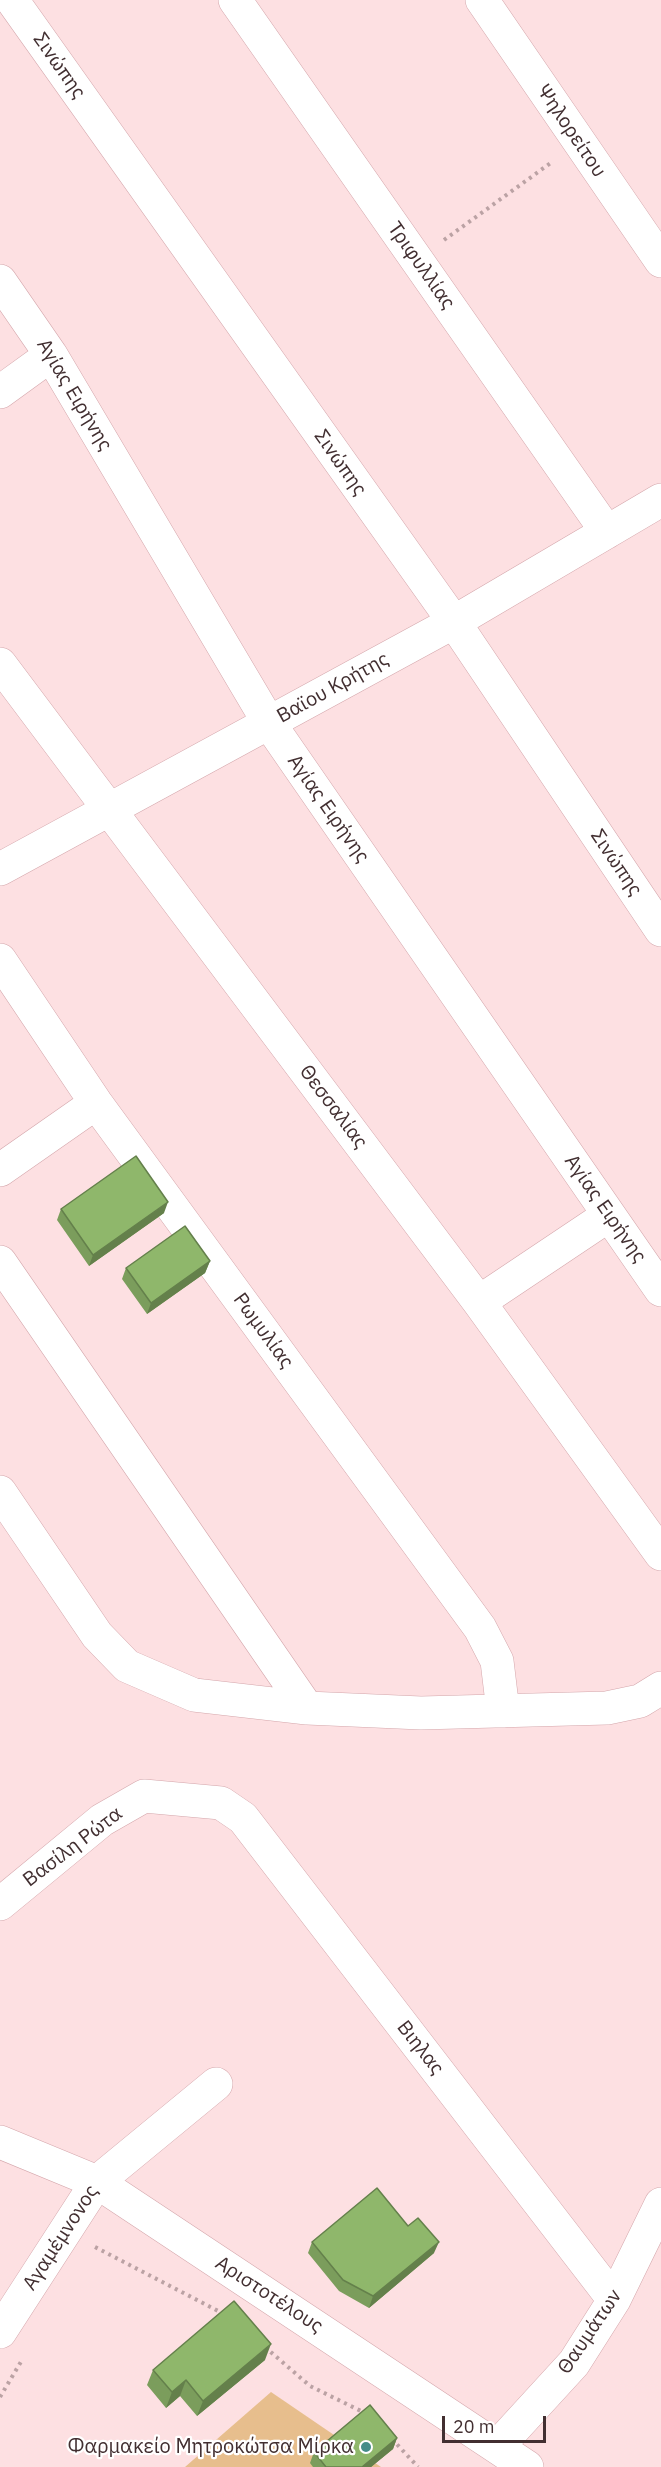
<!DOCTYPE html>
<meta charset="utf-8">
<style>
body{margin:0}
#map{position:relative;width:661px;height:2467px;overflow:hidden;background:#fde0e2;font-family:"IBM Plex Sans",sans-serif}
canvas{display:block}
.scale{position:absolute;left:442px;top:2416px;width:104px;height:27px;box-sizing:border-box;border:3px solid #422f31;border-top:0;padding-left:8px;font-size:18px;line-height:21px;white-space:nowrap;color:#422f31;-webkit-text-stroke:4px #fff;paint-order:stroke}
</style>
<div id="map">
<canvas width="661" height="2467"></canvas>
<div class="scale">20 m</div>
</div>
<script>
const ctx = document.querySelector('canvas').getContext('2d');
ctx.lineJoin = 'round';
function fill(path, color) {
  ctx.fillStyle = color;
  ctx.fill(path, 'evenodd');
}
function shape(rows) {
  const path = new Path2D();
  for (const r of rows) {
    path.moveTo(r[0], r[1]);
    for (let i = 2; i < r.length; i += 2) path.lineTo(r[i], r[i + 1]);
  }
  return path;
}
function stroke(path, color, width, dash) {
  ctx.strokeStyle = color;
  ctx.lineWidth = width;
  ctx.lineCap = dash ? 'butt' : 'round';
  ctx.setLineDash(dash || []);
  ctx.stroke(path);
}
function write(font, color, halo, rows, align = 'center') {
  ctx.font = font + ' "IBM Plex Sans",sans-serif';
  ctx.lineWidth = 4.5;
  ctx.setLineDash([]);
  ctx.textBaseline = 'middle';
  ctx.strokeStyle = halo;
  ctx.fillStyle = color;
  for (const [text, x, y, turn = 0] of rows) {
    ctx.save();
    ctx.translate(x, y);
    ctx.rotate((+turn || 0) * Math.PI / 180);
    ctx.textAlign = isNaN(turn) ? turn : align;
    if (halo) ctx.strokeText(text, 0, 0);
    ctx.fillText(text, 0, 0);
    ctx.restore();
  }
}
const green = shape([
 [271,2392,381,2467,185,2467]
]);
const path = shape([
 [444,240,552,162],
 [95,2247,224,2314],
 [265,2347,310,2386,365,2413],
 [0,2397,22,2360],
 [392,2439,418,2467]
]);
const minor = shape([
 [12,0,454,622,661,930],
 [235,0,607,532],
 [482,0,661,261],
 [0,281,51,355,269,723,661,1290],
 [0,392,51,355],
 [0,664,479,1302,661,1554],
 [0,869,454,622,661,500],
 [0,960,96,1103,480,1628,497,1661,503,1711],
 [0,1170,96,1103],
 [0,1262,307,1708],
 [479,1302,609,1215],
 [0,1492,97,1635,127,1666,194,1695,307,1708,421,1713,607,1708,640,1701,661,1688],
 [0,1904,102,1820,144,1796,221,1803,243,1818,614,2300],
 [0,2332,97,2182,216,2084],
 [498,2446,574,2363,614,2300,661,2204]
]);
const major = shape([
 [0,2142,97,2182,527,2467]
]);
const wall = shape([
 [61,1209,164,1213,89,1266,57,1220],
 [210,1261,205,1273,147,1314,122,1279,126,1268],
 [408,2226,434,2253,369,2308,339,2291,308,2253,312,2242],
 [265,2360,197,2416,180,2396,166,2408,147,2385,153,2370],
 [397,2438,393,2449,371,2467,313,2467,310,2463,314,2452]
]);
const shadedWall = shape([
 [168,1202,164,1213,89,1266,93,1255],
 [210,1261,205,1273,147,1314,151,1303],
 [439,2242,434,2253,369,2308,373,2296],
 [271,2344,265,2360,197,2416,203,2401],
 [186,2380,180,2396,166,2408,172,2392],
 [397,2438,393,2449,371,2467,362,2467]
]);
const building = shape([
 [136,1156,168,1202,93,1255,61,1209,136,1156],
 [185,1226,210,1261,151,1303,126,1268,185,1226],
 [377,2188,408,2226,418,2218,439,2242,373,2296,343,2280,312,2242,377,2188],
 [234,2301,271,2344,203,2401,186,2380,172,2392,153,2370,234,2301],
 [370,2405,397,2438,362,2467,326,2467,314,2452,370,2405]
]);
const markers = [
 [366,2447,6,"#448c88"]
];
const streetNames = [
 ["Σινώπης",59,66,55],
 ["Ψηλορείτου",571,131,56],
 ["Τριφυλλίας",421,266,55],
 ["Αγίας Ειρήνης",74,395,59],
 ["Σινώπης",340,463,55],
 ["Βαϊου Κρήτης",333,688,-29],
 ["Αγίας Ειρήνης",328,809,55],
 ["Σινώπης",616,863,56],
 ["Θεσσαλίας",333,1107,53],
 ["Αγίας Ειρήνης",605,1209,55],
 ["Ρωμυλίας",263,1331,54],
 ["Βασίλη Ρώτα",73,1847,-37],
 ["Βιηλας",420,2048,52],
 ["Αγαμέμνονος",61,2238,-57],
 ["Αριστοτέλους",269,2295,33],
 ["Θαυμάτων",590,2332,-56]
];
const poiNames = [
 ["Φαρμακείο Μητροκώτσα Μίρκα",354,2447]
];
fill(green, '#e7be8d');
stroke(minor, '#d4a6ab', 34);
stroke(major, '#d4a6ab', 34);
stroke(path, '#bba2a4', 4, [3, 4.5]);
stroke(minor, '#fff', 33);
stroke(major, '#fff', 33);
fill(wall, '#7b9d5c');
fill(shadedWall, '#64804b');
fill(building, '#8fb76b');
stroke(building, '#64804b', 1.5);
for (const [x, y, r, color] of markers) {
  const dot = new Path2D();
  dot.arc(x, y, r, 0, 2 * Math.PI);
  ctx.fillStyle = color;
  ctx.fill(dot);
  stroke(dot, '#fff', 2);
}
write('20px', '#422f31', '#fff', streetNames);
write('20px', '#422f31', '#fff', poiNames, 'right');
</script>
